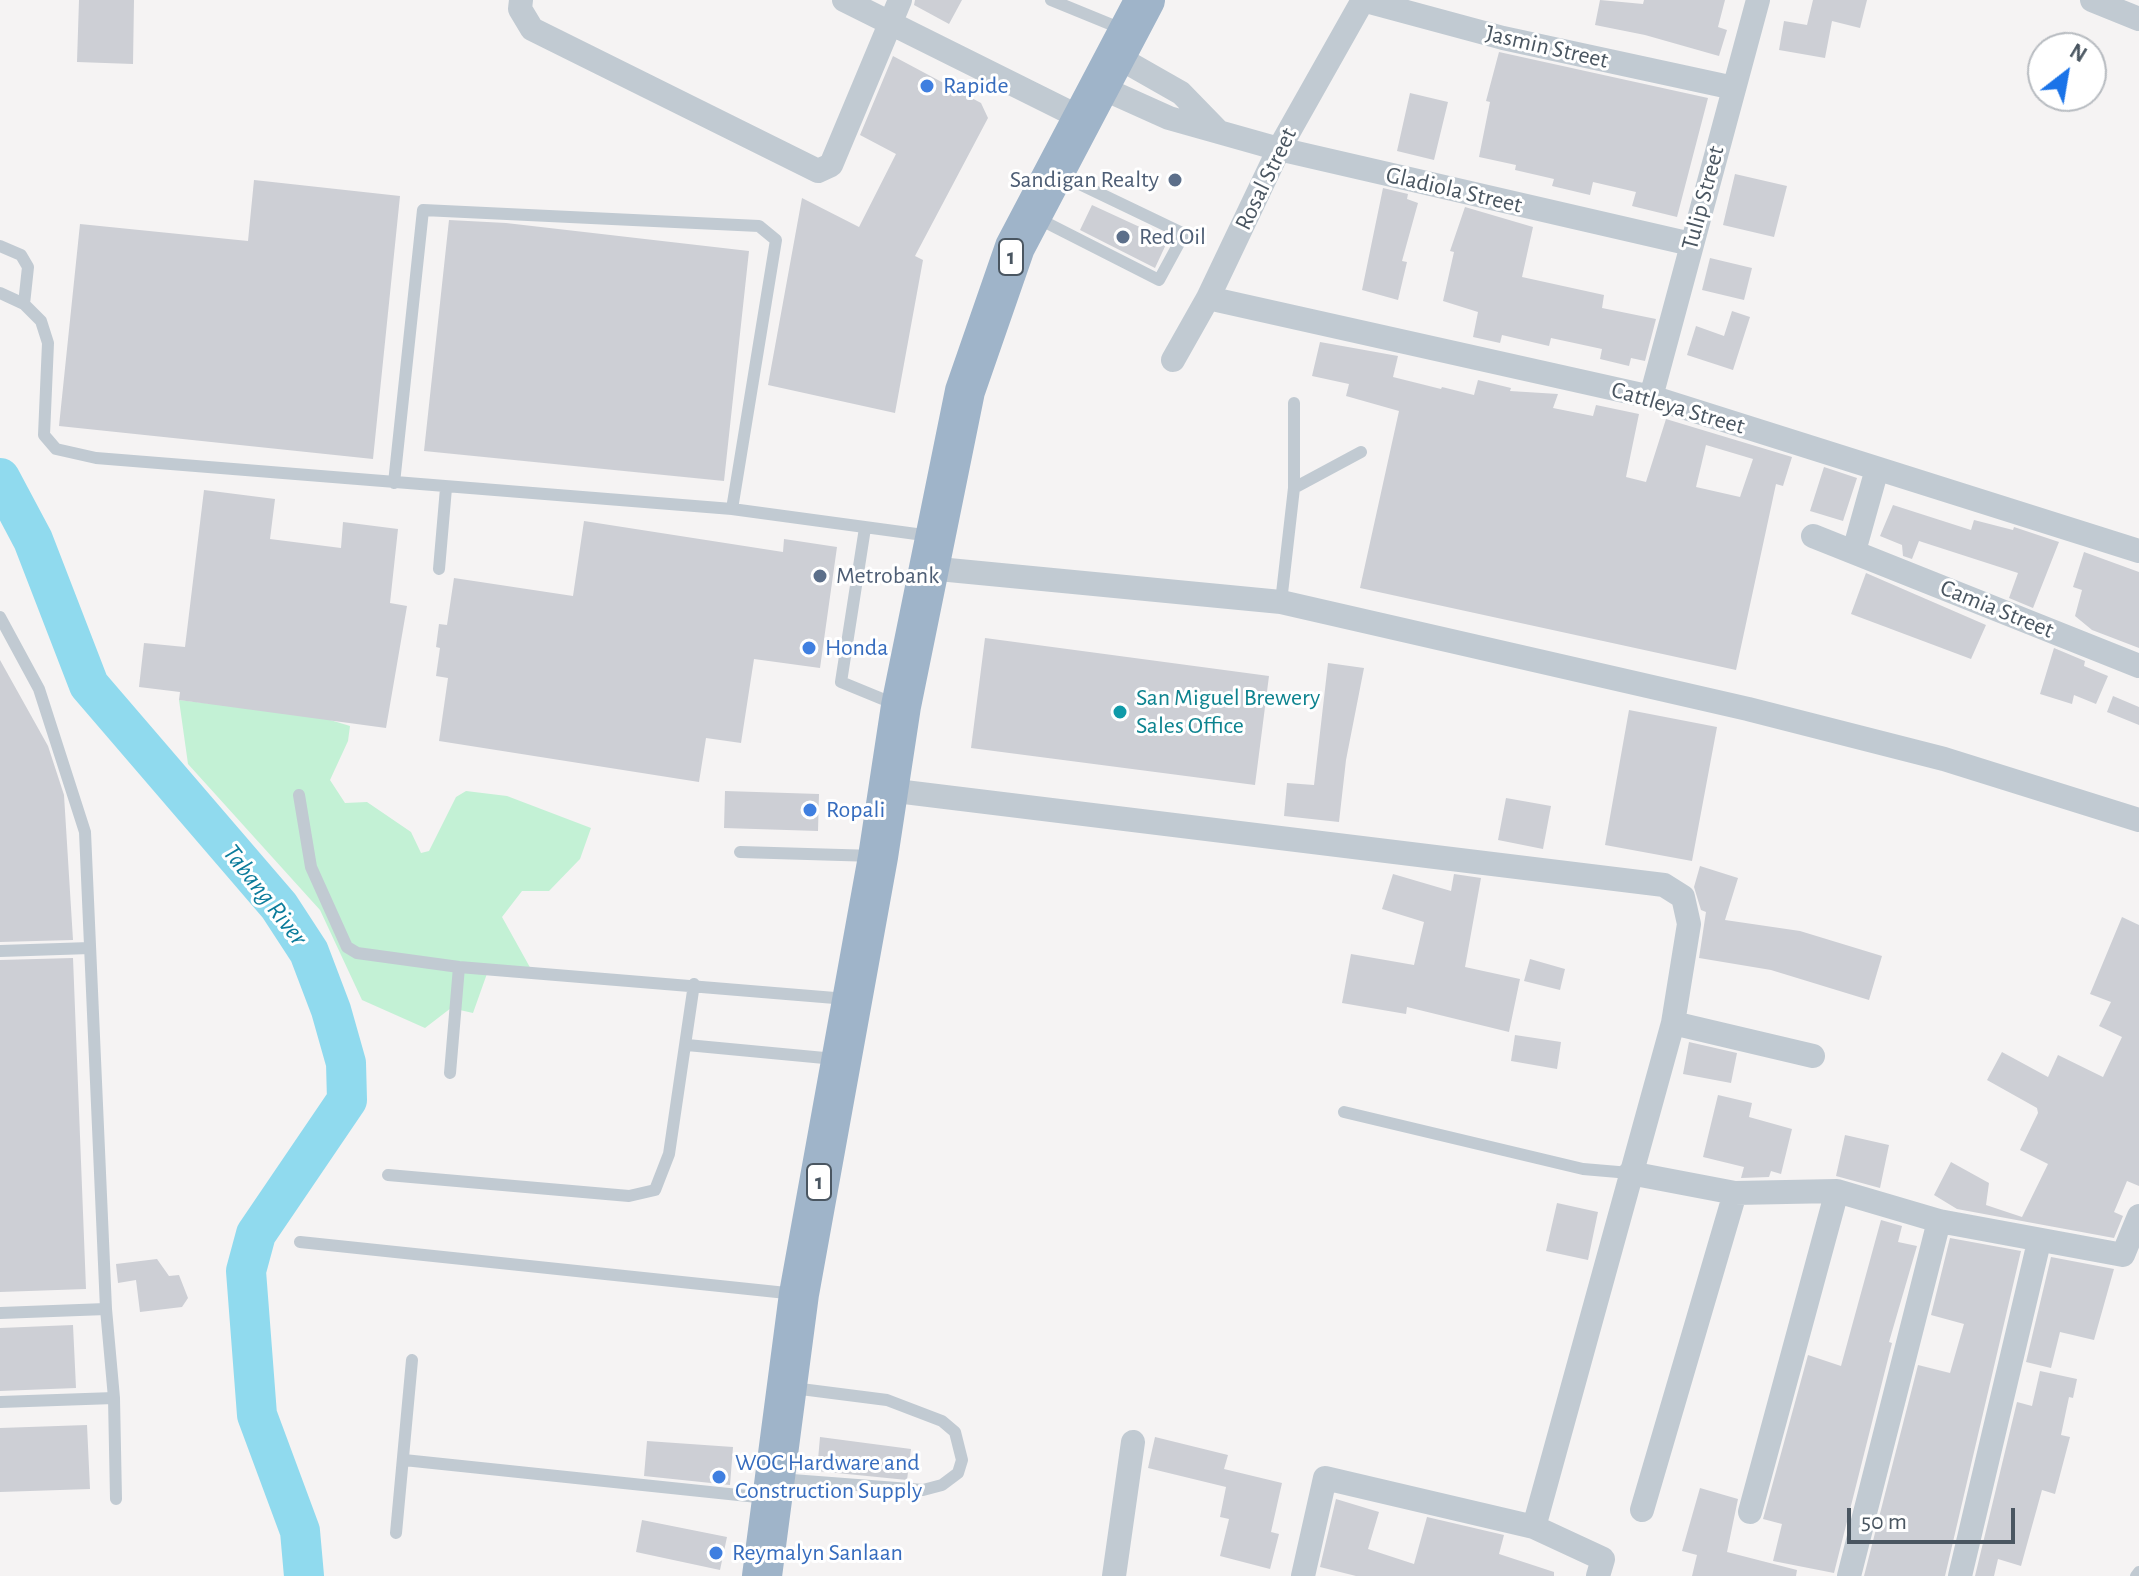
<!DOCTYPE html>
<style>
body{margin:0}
#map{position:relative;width:2139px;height:1576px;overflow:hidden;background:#f5f3f3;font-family:"Alegreya Sans",sans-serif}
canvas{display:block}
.north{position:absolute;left:2027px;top:32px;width:80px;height:80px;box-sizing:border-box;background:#fff;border:2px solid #b7bbc0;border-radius:50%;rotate:31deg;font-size:22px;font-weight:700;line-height:32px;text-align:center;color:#4a5661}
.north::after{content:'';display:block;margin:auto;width:28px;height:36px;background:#1a73e8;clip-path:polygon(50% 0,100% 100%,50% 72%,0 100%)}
.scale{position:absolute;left:1847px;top:1508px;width:168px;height:36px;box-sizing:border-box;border:4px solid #4a5661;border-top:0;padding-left:10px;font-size:24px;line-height:28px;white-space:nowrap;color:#4a5661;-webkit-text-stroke:6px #fff;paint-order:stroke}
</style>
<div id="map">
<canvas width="2139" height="1576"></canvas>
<div class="north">N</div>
<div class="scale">50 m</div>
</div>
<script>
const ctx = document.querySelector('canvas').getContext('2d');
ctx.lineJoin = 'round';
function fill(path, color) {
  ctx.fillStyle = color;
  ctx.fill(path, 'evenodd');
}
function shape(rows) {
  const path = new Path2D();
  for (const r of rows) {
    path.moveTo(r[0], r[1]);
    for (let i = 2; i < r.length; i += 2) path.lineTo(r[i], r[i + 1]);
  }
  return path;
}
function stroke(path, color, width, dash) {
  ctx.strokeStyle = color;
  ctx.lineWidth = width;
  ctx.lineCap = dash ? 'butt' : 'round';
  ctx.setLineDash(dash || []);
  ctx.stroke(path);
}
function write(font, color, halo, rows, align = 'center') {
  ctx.font = font + ' "Alegreya Sans",sans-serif';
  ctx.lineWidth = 6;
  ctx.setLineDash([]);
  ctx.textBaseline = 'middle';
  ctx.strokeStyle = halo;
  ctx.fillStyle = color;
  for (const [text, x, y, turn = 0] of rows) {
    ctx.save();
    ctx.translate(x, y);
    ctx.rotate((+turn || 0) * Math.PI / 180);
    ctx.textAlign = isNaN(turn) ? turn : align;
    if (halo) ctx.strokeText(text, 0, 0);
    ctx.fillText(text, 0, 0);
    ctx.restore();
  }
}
const green = shape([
 [179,700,317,716,350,726,348,741,330,780,345,803,367,802,411,832,421,853,429,851,456,797,466,791,507,796,591,828,580,859,549,891,522,891,502,917,532,971,489,968,473,1013,451,1008,425,1028,362,1000,320,910,188,764]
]);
const river = shape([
 [0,478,33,540,89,685,279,906,309,952,331,1010,346,1063,347,1100,256,1234,246,1271,257,1415,300,1531,304,1576]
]);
const building = shape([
 [79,0,134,0,133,64,77,62],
 [915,0,962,0,949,24,914,5],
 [1600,0,1643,4,1644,0,1725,0,1718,27,1727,30,1719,56,1645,35,1595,25],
 [1813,0,1867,0,1860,28,1832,21,1825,58,1779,50,1784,21,1807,25],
 [1499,52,1708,98,1677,217,1632,206,1636,192,1593,182,1590,195,1552,186,1554,179,1515,170,1516,165,1479,157,1490,102,1486,101],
 [893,56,981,103,988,118,915,256,923,260,895,413,768,385,802,198,859,227,896,154,860,135],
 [1410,93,1448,102,1434,160,1397,151],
 [1735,174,1787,186,1774,237,1723,225],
 [254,180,400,196,373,459,59,426,80,224,248,241],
 [1383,188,1408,194,1407,199,1418,203,1402,261,1407,262,1398,300,1362,290],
 [1092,205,1168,240,1155,268,1080,230],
 [1465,207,1533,227,1522,277,1604,295,1602,308,1656,319,1645,361,1631,358,1629,366,1600,359,1602,349,1551,338,1549,346,1502,335,1500,343,1473,337,1478,312,1443,301,1454,252,1450,251],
 [449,220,506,223,749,251,724,481,424,451],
 [1710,258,1752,268,1744,300,1702,290],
 [1732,311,1750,317,1733,370,1687,355,1696,326,1724,336],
 [1320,342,1398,356,1393,377,1441,389,1442,387,1474,395,1478,380,1511,388,1510,391,1558,394,1553,408,1593,416,1596,405,1639,414,1626,477,1646,482,1666,419,1792,457,1783,486,1776,484,1736,670,1360,588,1399,411,1346,396,1349,384,1312,376],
 [1706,445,1753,459,1740,497,1696,487],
 [1824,467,1857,478,1843,521,1810,511],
 [204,490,275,499,270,539,341,548,343,522,398,529,390,603,407,606,386,728,179,700,180,692,139,687,144,643,185,647],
 [1893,505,1971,530,1974,520,2013,530,2014,527,2059,542,2033,608,2009,598,2018,573,1919,541,1912,559,1903,556,1902,545,1880,536],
 [584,521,783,552,784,539,837,547,820,668,754,659,741,743,706,738,699,782,439,741,448,678,436,676,440,648,436,647,439,624,447,625,454,578,573,596],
 [2084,552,2139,572,2139,648,2092,630,2075,616,2082,590,2073,587],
 [1866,573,1986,625,1971,659,1851,614],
 [985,638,1269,676,1255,785,971,748],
 [2054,648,2085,661,2084,666,2108,676,2096,704,2074,695,2072,704,2040,694],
 [0,660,48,746,64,795,73,940,0,942],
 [1328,663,1364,668,1346,760,1339,822,1284,816,1287,783,1314,785],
 [2113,696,2139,707,2139,725,2107,712],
 [1629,710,1717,727,1692,861,1605,845],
 [725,791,819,794,818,831,724,828],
 [1506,798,1551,806,1543,849,1498,840],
 [1700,866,1738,878,1725,920,1800,931,1882,956,1869,1000,1771,970,1699,958,1706,912,1701,910,1694,887],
 [1393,874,1451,891,1454,874,1481,878,1465,967,1520,979,1509,1032,1407,1007,1406,1014,1342,1003,1351,954,1414,965,1424,922,1382,909],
 [2122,917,2139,925,2139,1186,2127,1181,2114,1212,2123,1216,2114,1238,1957,1209,1934,1195,1951,1162,1989,1183,1986,1205,2022,1217,2048,1164,2020,1150,2038,1113,2037,1108,1987,1080,2002,1052,2048,1077,2058,1055,2103,1077,2122,1037,2099,1026,2111,1002,2090,994],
 [73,958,86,1289,0,1292,0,960],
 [1530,959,1565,969,1560,990,1524,981],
 [1515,1035,1561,1042,1557,1069,1511,1061],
 [1689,1042,1737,1053,1731,1083,1683,1074],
 [1718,1095,1752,1103,1749,1117,1792,1129,1781,1174,1771,1171,1769,1177,1741,1178,1744,1167,1703,1157],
 [1845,1135,1889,1145,1880,1188,1836,1176],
 [1557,1203,1598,1212,1588,1260,1546,1251],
 [1881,1220,1902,1226,1898,1242,1917,1246,1889,1342,1892,1343,1834,1573,1773,1561,1782,1524,1763,1519,1808,1355,1841,1366],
 [1950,1238,2021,1251,1945,1576,1864,1576,1918,1365,1950,1373,1964,1324,1931,1315],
 [2051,1257,2114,1269,2094,1340,2060,1332,2051,1368,2026,1362],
 [157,1259,169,1276,179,1275,188,1298,182,1307,140,1312,136,1280,118,1283,116,1264],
 [73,1325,76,1388,0,1391,0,1328],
 [2040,1371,2077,1379,2073,1398,2069,1397,2061,1435,2070,1437,2055,1494,2042,1490,2021,1566,1998,1559,1994,1576,1975,1576,2017,1402,2032,1406],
 [87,1425,90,1489,0,1492,0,1428],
 [820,1437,911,1449,907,1480,817,1471],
 [1155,1437,1228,1455,1224,1469,1282,1483,1271,1532,1279,1534,1270,1569,1220,1556,1229,1519,1220,1517,1226,1487,1148,1468],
 [647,1441,733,1447,730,1485,644,1476],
 [1700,1488,1738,1499,1727,1552,1797,1570,1796,1576,1692,1576,1697,1555,1682,1551],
 [1336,1499,1379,1512,1368,1549,1414,1564,1427,1517,1504,1535,1499,1554,1554,1572,1554,1576,1356,1576,1320,1567],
 [642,1520,727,1537,720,1570,636,1552]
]);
const service = shape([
 [1051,0,1122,29],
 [1037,218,1159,280,1184,234,1061,175],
 [0,246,21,255,28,267,24,304],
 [0,293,24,304,41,321,48,343,44,435,56,449,96,458,732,509,931,536],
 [394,483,423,210,759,226,776,240,732,509],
 [1294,488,1361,452],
 [865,528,841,682,897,705],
 [439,569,446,488],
 [1281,602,1294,488,1294,403],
 [0,617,39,689,85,832,106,1309,114,1398,116,1499],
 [299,795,311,867,347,947,357,953,459,967,847,999],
 [740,852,875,856],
 [0,951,90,948],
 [687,1045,835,1059],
 [450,1073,459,967],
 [1344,1112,1583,1169,1630,1173],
 [388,1175,629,1196,655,1190,669,1154,694,984],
 [300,1242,796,1294],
 [0,1313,106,1309],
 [0,1402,114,1398],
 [404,1460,767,1498],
 [779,1479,923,1490,942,1485,958,1473,962,1460,955,1432,942,1421,887,1400,793,1388],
 [396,1533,412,1360],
 [2136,1576,2139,1572]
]);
const minor = shape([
 [521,0,520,9,532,29,818,171,831,165,900,0],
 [844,0,1083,119],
 [1362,0,1503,38,1734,88],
 [2092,0,2139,19],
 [1116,56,1181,93,1217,130],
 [1100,87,1169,118,1279,149,1691,244],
 [1208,298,1651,397,2139,551],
 [1173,360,1208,298,1279,149,1363,0],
 [1651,397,1758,0],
 [1813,536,2139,666],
 [1854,551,1877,469],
 [928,568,1281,602,1748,709,1944,759,2139,820],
 [888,790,1664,885,1683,897,1689,924,1673,1023,1534,1527],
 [1673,1023,1813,1056],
 [1630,1173,1735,1193,1837,1191,1939,1221,2123,1255,2139,1216],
 [1642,1510,1735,1193],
 [1750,1512,1837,1191],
 [1114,1576,1133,1442],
 [1303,1576,1325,1478,1534,1527,1603,1559,1598,1576],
 [1849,1576,1939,1221],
 [1960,1576,2039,1242]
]);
const trunk = shape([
 [762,1576,799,1294,878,857,901,706,965,391,1015,247,1145,0]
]);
const markers = [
 [927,86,8,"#3f7fe0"],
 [1175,180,8,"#5c6f8a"],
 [1123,237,8,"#5c6f8a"],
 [820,576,8,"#5c6f8a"],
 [809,648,8,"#3f7fe0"],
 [1120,712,8,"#0f9aa8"],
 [810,810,8,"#3f7fe0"],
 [719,1477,8,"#3f7fe0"],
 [716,1553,8,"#3f7fe0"]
];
const shields = [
 [1011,257,24],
 [819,1182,24]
];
const shieldNames = [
 ["1",1011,257],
 ["1",819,1182]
];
const streetNames = [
 ["Jasmin Street",1547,47,13],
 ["Rosal Street",1266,179,-64],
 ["Gladiola Street",1454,190,13],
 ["Tulip Street",1703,198,-75],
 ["Cattleya Street",1678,408,16],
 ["Camia Street",1997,609,22]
];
const shopNames = [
 ["Rapide",943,86],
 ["Honda",825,648],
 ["Ropali",826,810],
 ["WOC Hardware and",735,1463],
 ["Construction Supply",735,1491],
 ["Reymalyn Sanlaan",732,1553]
];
const serviceNames = [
 ["Sandigan Realty",1159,180,"right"],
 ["Red Oil",1139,237],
 ["Metrobank",836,576]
];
const cultureNames = [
 ["San Miguel Brewery",1136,698],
 ["Sales Office",1136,726]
];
const waterNames = [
 ["Tabang River",265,895,52]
];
fill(green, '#c3f1d5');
stroke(river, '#90daee', 40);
fill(building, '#cdcfd5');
stroke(service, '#c1cad2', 12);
stroke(minor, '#c1cad2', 24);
stroke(trunk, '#9fb4c9', 40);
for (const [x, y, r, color] of markers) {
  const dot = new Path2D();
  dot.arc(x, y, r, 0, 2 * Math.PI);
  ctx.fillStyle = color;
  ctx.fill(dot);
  stroke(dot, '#fff', 3);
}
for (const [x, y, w] of shields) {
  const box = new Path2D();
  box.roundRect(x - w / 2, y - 18, w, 36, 6);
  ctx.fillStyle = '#fff';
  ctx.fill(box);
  stroke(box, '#4a5661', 2);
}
write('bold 22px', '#4a5661', null, shieldNames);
write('24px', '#4a5661', '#fff', streetNames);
write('24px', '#366cbe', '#fff', shopNames, 'left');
write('24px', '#4e5e75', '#fff', serviceNames, 'left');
write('24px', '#0d838f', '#fff', cultureNames, 'left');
write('italic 26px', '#0c7c9b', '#fff', waterNames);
</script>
